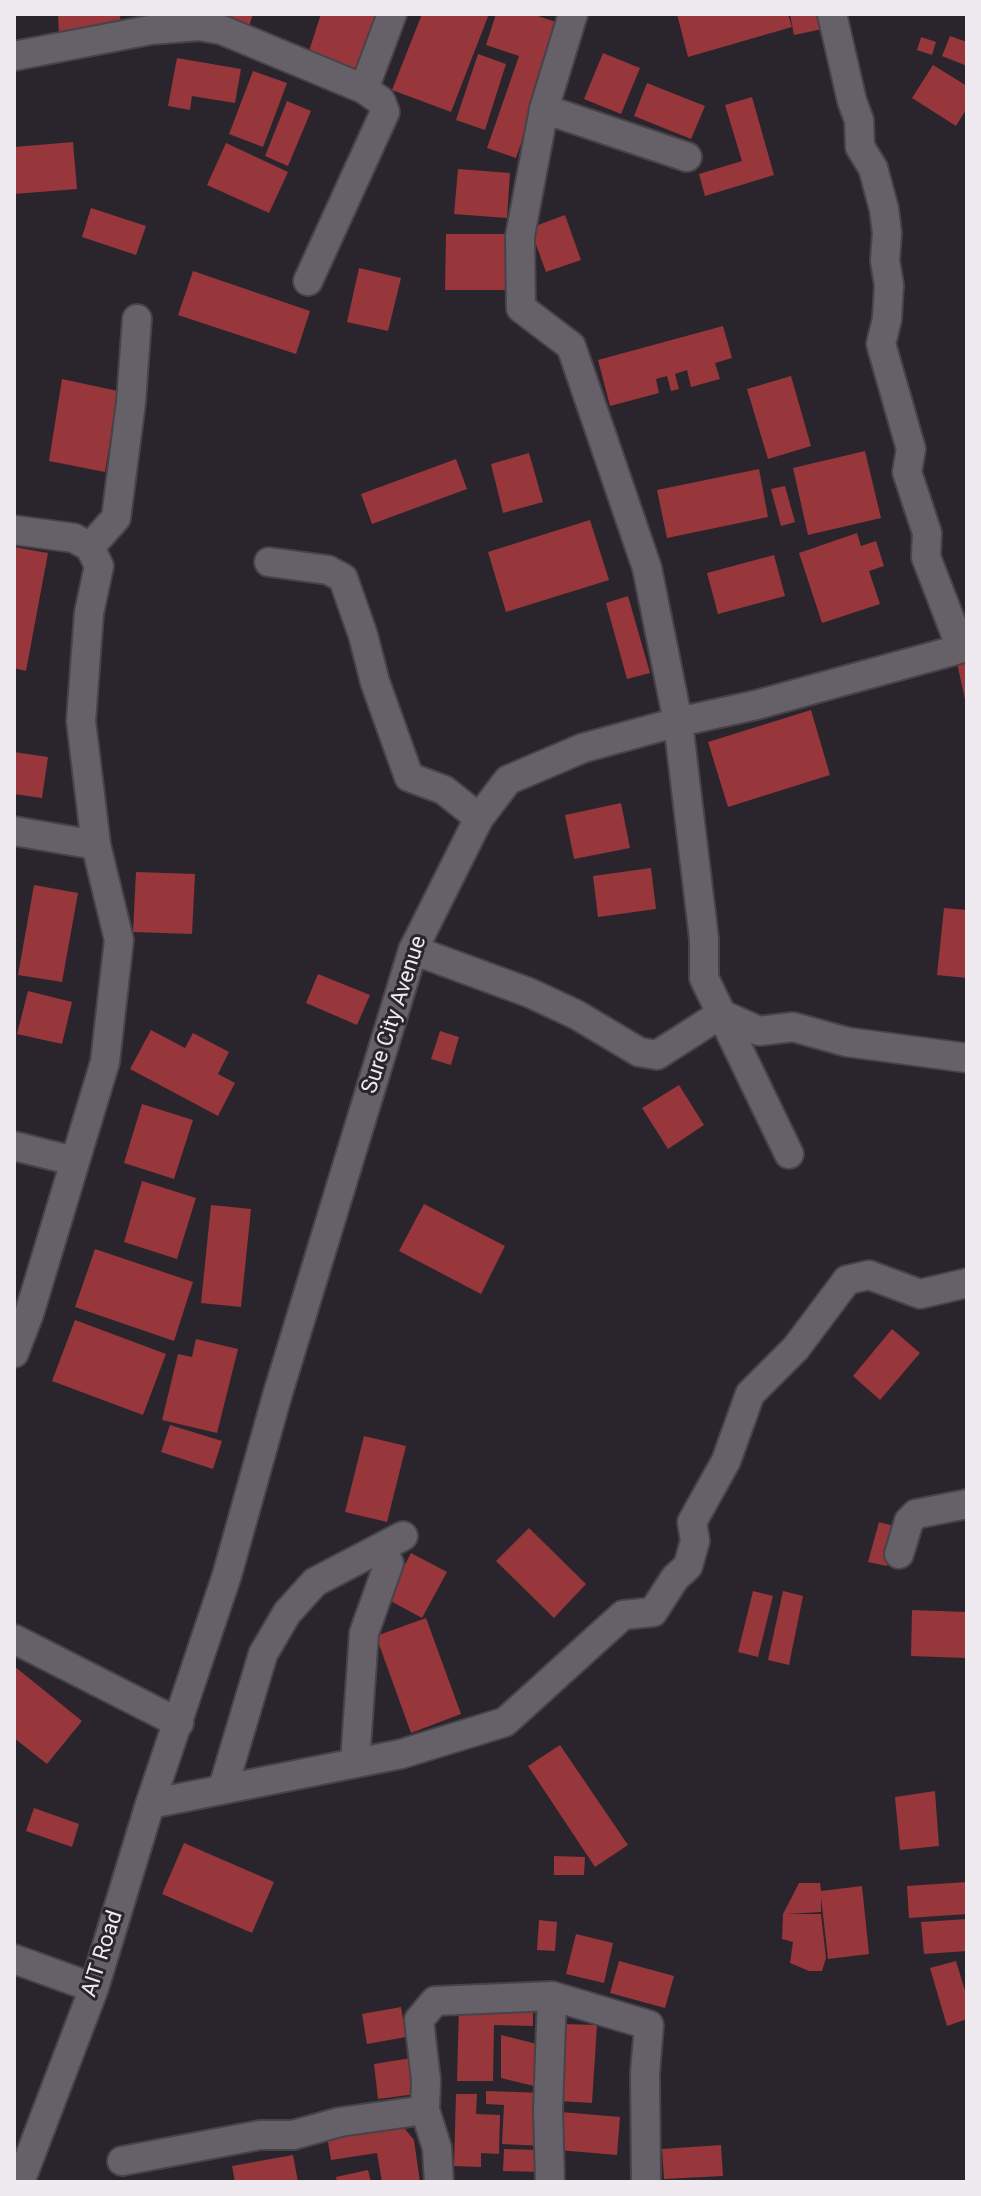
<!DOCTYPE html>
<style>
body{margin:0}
#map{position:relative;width:981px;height:2196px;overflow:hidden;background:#2a252c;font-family:Roboto,sans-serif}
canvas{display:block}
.frame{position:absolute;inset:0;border:16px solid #eeeaef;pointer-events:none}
</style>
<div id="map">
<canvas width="981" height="2196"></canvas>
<div class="frame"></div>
</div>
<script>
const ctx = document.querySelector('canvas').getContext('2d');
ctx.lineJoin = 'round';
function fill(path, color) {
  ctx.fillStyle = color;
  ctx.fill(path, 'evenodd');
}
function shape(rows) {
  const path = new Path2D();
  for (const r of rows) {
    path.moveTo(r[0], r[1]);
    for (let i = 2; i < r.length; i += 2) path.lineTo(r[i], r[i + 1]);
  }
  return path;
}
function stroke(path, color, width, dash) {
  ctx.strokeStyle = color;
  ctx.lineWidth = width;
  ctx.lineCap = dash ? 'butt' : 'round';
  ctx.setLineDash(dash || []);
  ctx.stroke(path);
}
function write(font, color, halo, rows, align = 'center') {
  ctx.font = font + ' Roboto,sans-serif';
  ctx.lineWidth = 6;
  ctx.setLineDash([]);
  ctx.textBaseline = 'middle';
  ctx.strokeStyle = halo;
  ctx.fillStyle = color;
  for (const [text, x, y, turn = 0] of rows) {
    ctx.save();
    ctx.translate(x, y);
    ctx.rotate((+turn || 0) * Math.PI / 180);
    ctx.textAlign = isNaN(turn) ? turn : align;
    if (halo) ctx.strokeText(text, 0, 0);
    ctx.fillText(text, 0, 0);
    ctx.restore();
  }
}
const building = shape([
 [58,14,120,14,121,32,59,35],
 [219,14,253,14,248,29,217,19],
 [321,14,381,14,363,71,308,54],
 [422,14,489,14,451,112,392,90],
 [496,14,532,14,562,24,516,158,487,148,519,56,486,45],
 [677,14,788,14,792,27,688,57],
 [790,14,824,14,827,28,794,35],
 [950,36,967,42,967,66,942,56],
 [921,37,936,42,932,55,917,50],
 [603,53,640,68,621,114,584,99],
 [478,54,506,64,485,130,456,120],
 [177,58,241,69,235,103,192,96,190,110,168,106],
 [933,65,967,86,967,108,956,126,912,98],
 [253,71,287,83,263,147,229,134],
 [647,83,705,106,691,139,634,116],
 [752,97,774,175,705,196,699,174,742,161,725,105],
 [287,101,311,111,288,166,265,156],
 [73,142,77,189,14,194,14,147],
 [226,143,288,172,269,213,207,185],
 [458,169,510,173,507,218,454,214],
 [91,208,146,226,136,255,82,237],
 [565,215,581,260,546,272,530,228],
 [446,234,509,234,509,290,445,290],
 [359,268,401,278,388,331,347,322],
 [193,271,310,311,296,354,178,315],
 [723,326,732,358,715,363,720,379,691,387,687,370,675,374,679,389,671,391,667,376,656,379,659,393,610,406,598,360],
 [791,376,811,446,768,459,747,389],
 [62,379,118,391,105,472,49,461],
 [865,451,881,518,808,535,793,468],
 [529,453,543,502,503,513,491,464],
 [456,459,467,489,372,524,361,494],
 [759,469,768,517,667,538,657,490],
 [785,486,795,522,781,526,771,489],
 [590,520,609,580,506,612,488,552],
 [857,533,861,546,876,541,884,566,869,571,880,604,822,623,799,553],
 [14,547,48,553,26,671,14,668],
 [774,555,785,596,718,614,707,573],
 [628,596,650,673,627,679,606,603],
 [967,651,967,704,966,704,955,654],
 [811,710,830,775,728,807,708,742],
 [14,752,48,757,42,798,14,794],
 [621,803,630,848,574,859,565,815],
 [651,868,656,909,598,917,593,876],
 [136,872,195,874,192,934,133,932],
 [34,885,78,893,62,982,18,975],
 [944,908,967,910,967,978,937,975],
 [318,974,370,995,357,1025,306,1003],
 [28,991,72,1002,62,1044,17,1034],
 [151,1030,185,1048,193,1033,229,1052,218,1074,235,1083,218,1116,130,1069],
 [440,1031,459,1037,451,1065,431,1059],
 [679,1085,704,1125,668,1149,642,1108],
 [142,1104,193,1120,174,1179,124,1163],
 [142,1181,196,1198,177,1259,124,1242],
 [424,1204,505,1246,481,1294,399,1251],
 [211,1205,251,1209,241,1307,201,1303],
 [95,1249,193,1282,174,1341,75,1307],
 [75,1320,166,1354,143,1415,52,1381],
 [892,1329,920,1353,880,1400,853,1376],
 [196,1339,238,1349,217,1433,162,1420,178,1354,192,1357],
 [170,1425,222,1441,213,1469,161,1452],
 [364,1436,406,1446,387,1522,345,1512],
 [879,1522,898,1527,887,1566,868,1562],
 [529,1528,586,1584,554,1618,496,1561],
 [411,1553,447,1572,422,1618,387,1599],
 [753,1591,773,1596,758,1657,738,1652],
 [783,1591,803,1596,789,1665,768,1660],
 [912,1610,967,1612,967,1658,911,1656],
 [426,1618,461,1714,411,1733,376,1636],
 [14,1666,82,1721,47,1764,14,1738],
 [560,1745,628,1845,595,1867,528,1766],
 [935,1791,939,1846,900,1850,895,1797],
 [34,1808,79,1824,72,1847,26,1831],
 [184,1843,274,1882,252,1933,162,1894],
 [554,1856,585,1857,584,1875,554,1875],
 [967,1882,967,1914,909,1918,907,1886],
 [799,1883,820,1883,821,1891,862,1886,869,1954,828,1959,821,1897,821,1912,786,1914,821,1914,826,1958,822,1971,809,1971,790,1963,793,1942,782,1939,783,1914],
 [967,1919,967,1951,924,1954,921,1922],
 [539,1920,557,1922,555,1951,537,1950],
 [576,1934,613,1943,604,1983,566,1974],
 [619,1961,674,1976,665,2008,610,1993],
 [956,1961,967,1997,967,2019,947,2026,930,1968],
 [459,2005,533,2006,533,2026,494,2025,493,2081,457,2081],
 [401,2007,406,2037,367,2044,362,2014],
 [563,2024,597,2025,592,2103,558,2101],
 [501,2035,545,2046,542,2088,501,2078],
 [411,2058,416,2094,378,2099,374,2064],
 [486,2091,546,2093,544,2146,502,2144,504,2105,486,2104],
 [456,2094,477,2094,476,2114,500,2115,499,2154,481,2153,481,2167,454,2166],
 [561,2112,620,2117,617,2155,558,2150],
 [401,2124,414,2140,420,2182,382,2182,377,2153,331,2160,327,2136],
 [721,2145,723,2176,664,2179,662,2149],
 [504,2149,541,2150,540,2172,503,2171],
 [293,2155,298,2182,235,2182,232,2166],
 [368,2170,371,2182,337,2182,336,2177]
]);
const minor = shape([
 [573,14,544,109,520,236,521,308,571,346,647,568,678,722,704,939,704,978,789,1154],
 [832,14,852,101,859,120,860,147,873,168,884,209,887,233,885,261,889,285,887,319,881,344,911,449,907,472,927,533,926,557,961,648],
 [14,56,150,30,199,26,222,30,364,89,381,101,385,112,308,281],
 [364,89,392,14],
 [544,109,687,157],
 [14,530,74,538,90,547,99,566,89,613,81,721,96,845,119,940,105,1062,29,1314,14,1353],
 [90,547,116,518,131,402,137,319],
 [269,562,328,570,343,578,363,635,375,682,409,777,444,790,479,818],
 [14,831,96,845],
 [413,950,530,993,577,1015,639,1052,657,1055,721,1014,759,1031,793,1027,847,1042,967,1058],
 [14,1146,74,1161],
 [899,1554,909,1521,916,1514,967,1504],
 [14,1639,179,1723],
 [355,1762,364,1633,389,1563],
 [223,1788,263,1654,287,1613,315,1582,403,1536],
 [150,1804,401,1754,505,1722,623,1615,653,1612,675,1578,688,1566,695,1541,692,1522,726,1461,750,1394,796,1348,847,1280,869,1275,920,1294,967,1283],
 [14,1959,94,1988],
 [122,2161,260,2135,293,2135,340,2122,425,2110],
 [20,2182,94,1988,150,1804,227,1575,277,1396,413,950,479,818,508,780,583,748,678,722,756,705,967,647],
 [439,2182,437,2148,425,2110,426,2080,419,2020,435,2001,552,1996],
 [550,2182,548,2110,552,1996,649,2025,645,2073,646,2182]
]);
const streetNames = [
 ["Sure City Avenue",395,1015,-72],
 ["AIT Road",103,1954,-72]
];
fill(building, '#97363b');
stroke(minor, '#484349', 32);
stroke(minor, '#666068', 28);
write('22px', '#eeeaef', '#2a252c', streetNames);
</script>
